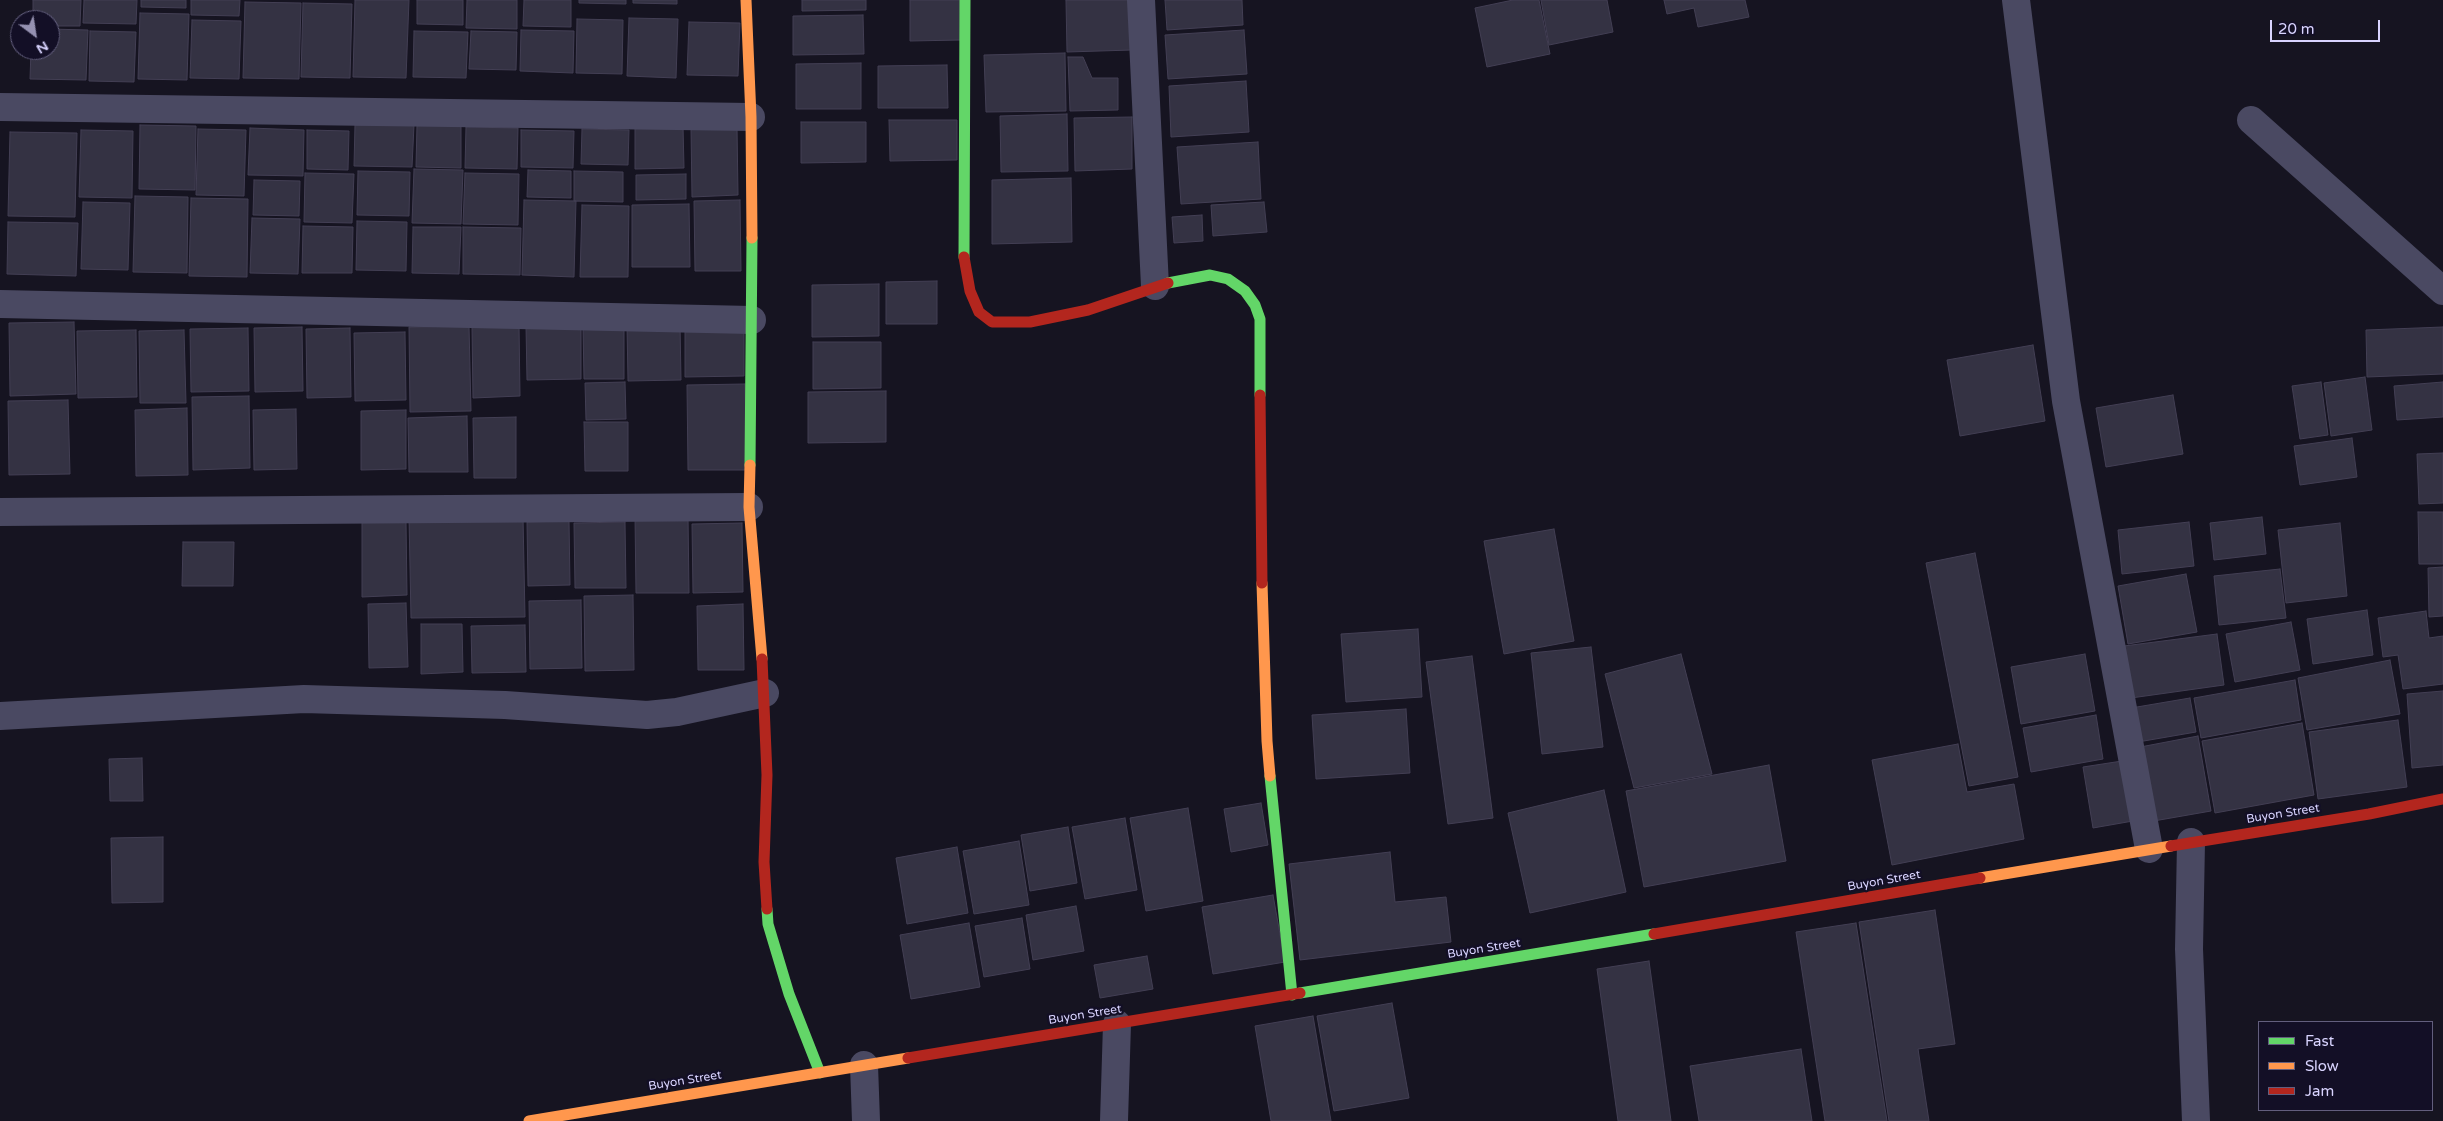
<!DOCTYPE html>
<style>
body{margin:0}
#map{position:relative;width:2443px;height:1121px;overflow:hidden;background:#161421;font-family:"Varela Round",sans-serif}
canvas{display:block}
.legend{position:absolute;left:2258px;top:1021px;width:175px;height:90px;box-sizing:border-box;background:#130f26;border:1px solid #625e7d;margin:0;padding:6px 9px;list-style:none;font-size:15px;color:#d9d4ff}
.legend li{display:flex;align-items:center;gap:10px;height:25px}
.legend b{width:25px;border:1px solid #625e7d}
.north{position:absolute;left:10px;top:10px;width:50px;height:50px;box-sizing:border-box;background:#130f26;border:1px solid #625e7d;border-radius:50%;rotate:149deg;font-size:14px;font-weight:700;line-height:20px;text-align:center;color:#d9d4ff}
.north::after{content:'';display:block;margin:auto;width:18px;height:22px;background:#9591b1;clip-path:polygon(50% 0,100% 100%,50% 72%,0 100%)}
.scale{position:absolute;left:2270px;top:20px;width:110px;height:22px;box-sizing:border-box;border:2px solid #d9d4ff;border-top:0;padding-left:6px;font-size:15px;line-height:18px;white-space:nowrap;color:#d9d4ff;-webkit-text-stroke:4px #130f26;paint-order:stroke}
</style>
<div id="map">
<canvas width="2443" height="1121"></canvas>
<ul class="legend">
<li><b style="height:6px;background:#63d668"></b>Fast</li>
<li><b style="height:6px;background:#ff974d"></b>Slow</li>
<li><b style="height:6px;background:#b3261e"></b>Jam</li>
</ul>
<div class="north">N</div>
<div class="scale">20 m</div>
</div>
<script>
const ctx = document.querySelector('canvas').getContext('2d');
ctx.lineJoin = 'round';
function fill(path, color) {
  ctx.fillStyle = color;
  ctx.fill(path, 'evenodd');
}
function shape(rows) {
  const path = new Path2D();
  for (const r of rows) {
    path.moveTo(r[0], r[1]);
    for (let i = 2; i < r.length; i += 2) path.lineTo(r[i], r[i + 1]);
  }
  return path;
}
function stroke(path, color, width, dash) {
  ctx.strokeStyle = color;
  ctx.lineWidth = width;
  ctx.lineCap = dash ? 'butt' : 'round';
  ctx.setLineDash(dash || []);
  ctx.stroke(path);
}
function write(font, color, halo, rows, align = 'center') {
  ctx.font = font + ' "Varela Round",sans-serif';
  ctx.lineWidth = 4.5;
  ctx.setLineDash([]);
  ctx.textBaseline = 'middle';
  ctx.strokeStyle = halo;
  ctx.fillStyle = color;
  for (const [text, x, y, turn = 0] of rows) {
    ctx.save();
    ctx.translate(x, y);
    ctx.rotate((+turn || 0) * Math.PI / 180);
    ctx.textAlign = isNaN(turn) ? turn : align;
    if (halo) ctx.strokeText(text, 0, 0);
    ctx.fillText(text, 0, 0);
    ctx.restore();
  }
}
const building = shape([
 [33,0,81,0,80,26,50,26,50,20,33,20,33,0],
 [84,0,137,0,136,24,83,23,84,0],
 [141,0,186,0,186,8,141,7,141,0],
 [191,0,240,0,239,16,191,15,191,0],
 [355,0,409,0,406,78,353,77,355,0],
 [417,0,463,0,463,25,417,24,417,0],
 [467,0,517,0,517,29,466,28,467,0],
 [524,0,571,0,571,27,523,26,524,0],
 [579,0,626,0,626,4,579,3,579,0],
 [633,0,677,0,677,4,633,3,633,0],
 [802,0,866,0,866,10,802,11,802,0],
 [910,0,960,0,961,40,910,41,910,0],
 [1066,0,1132,0,1132,50,1067,52,1066,0],
 [1165,0,1242,0,1243,25,1167,30,1165,0],
 [1513,0,1539,0,1550,54,1487,67,1475,8,1513,0],
 [1541,0,1607,0,1613,32,1549,45,1541,0],
 [1664,0,1745,0,1749,17,1698,27,1694,8,1667,14,1664,0],
 [245,2,301,3,299,79,243,78,245,2],
 [303,3,352,4,350,78,301,77,303,3],
 [140,13,189,14,187,80,138,79,140,13],
 [863,15,864,54,793,55,793,16,863,15],
 [629,18,678,19,676,78,627,76,629,18],
 [577,19,623,20,622,74,576,73,577,19],
 [192,20,241,21,239,79,190,78,192,20],
 [689,22,740,23,738,76,687,75,689,22],
 [50,29,88,30,86,80,30,79,31,50,50,50,50,29],
 [521,30,574,31,573,73,520,71,521,30],
 [1244,30,1247,74,1168,79,1165,35,1244,30],
 [90,31,136,32,134,82,89,81,90,31],
 [414,31,468,32,466,78,413,77,414,31],
 [471,31,517,32,516,70,469,69,471,31],
 [1065,53,1066,111,986,112,984,55,1065,53],
 [1068,57,1083,57,1092,78,1118,78,1118,110,1070,111,1068,57],
 [861,63,861,109,796,109,796,64,861,63],
 [947,65,948,108,878,108,878,66,947,65],
 [1246,81,1249,132,1171,137,1169,86,1246,81],
 [1067,114,1068,171,1001,172,1000,116,1067,114],
 [1132,117,1132,169,1075,171,1074,118,1132,117],
 [889,120,957,120,957,160,890,161,889,120],
 [801,122,866,122,866,162,801,163,801,122],
 [140,125,196,126,195,190,139,189,140,125],
 [355,125,414,125,412,167,354,166,355,125],
 [417,125,461,126,461,168,416,167,417,125],
 [683,126,684,168,635,169,635,127,683,126],
 [466,127,518,128,517,169,465,168,466,127],
 [737,127,738,195,692,197,691,128,737,127],
 [250,128,304,130,303,176,248,175,250,128],
 [198,129,246,130,244,196,196,195,198,129],
 [582,129,629,130,628,165,581,164,582,129],
 [81,130,133,131,132,198,79,197,81,130],
 [307,130,349,131,348,170,307,169,307,130],
 [521,130,574,131,573,168,521,167,521,130],
 [10,132,77,133,75,217,8,216,10,132],
 [1258,142,1261,199,1181,204,1177,147,1258,142],
 [414,169,463,170,461,224,412,223,414,169],
 [528,170,571,171,571,198,527,197,528,170],
 [358,171,410,172,409,216,357,215,358,171],
 [574,171,623,172,623,202,574,201,574,171],
 [305,173,354,174,352,223,304,222,305,173],
 [465,173,519,174,518,225,463,224,465,173],
 [686,174,686,199,636,200,636,175,686,174],
 [1071,178,1072,242,992,244,992,180,1071,178],
 [254,180,300,181,299,216,253,215,254,180],
 [135,196,188,197,187,273,133,272,135,196],
 [191,198,248,199,247,277,189,276,191,198],
 [524,200,576,201,574,277,522,275,524,200],
 [740,200,741,271,695,271,694,201,740,200],
 [83,202,130,203,128,270,81,269,83,202],
 [1264,202,1267,232,1213,236,1211,205,1264,202],
 [689,204,690,267,632,267,632,205,689,204],
 [582,205,629,206,628,277,580,277,582,205],
 [1202,215,1203,241,1174,243,1172,217,1202,215],
 [252,218,300,219,298,274,250,273,252,218],
 [357,221,407,222,406,271,356,270,357,221],
 [8,222,78,223,76,276,7,274,8,222],
 [303,226,353,227,352,273,302,273,303,226],
 [413,227,461,227,459,274,412,273,413,227],
 [463,227,521,228,520,275,463,274,463,227],
 [937,281,937,324,886,324,886,282,937,281],
 [879,284,879,336,812,337,812,285,879,284],
 [74,322,76,394,10,396,9,323,74,322],
 [581,324,581,379,527,380,526,326,581,324],
 [519,325,520,396,473,398,472,327,519,325],
 [627,325,680,325,681,380,628,381,627,325],
 [469,326,471,411,410,412,409,327,469,326],
 [624,326,624,379,584,379,583,327,624,326],
 [744,326,744,376,685,377,685,328,744,326],
 [302,327,303,391,255,392,254,328,302,327],
 [2443,327,2443,374,2367,377,2366,330,2443,327],
 [248,328,249,391,191,392,190,329,248,328],
 [350,328,351,397,307,398,306,329,350,328],
 [136,330,137,397,78,398,77,331,136,330],
 [184,330,186,403,140,403,139,331,184,330],
 [405,332,406,400,355,401,354,333,405,332],
 [813,342,881,342,881,388,813,389,813,342],
 [2033,345,2045,421,1960,436,1947,360,2033,345],
 [2365,377,2372,430,2331,436,2324,383,2365,377],
 [625,382,626,419,586,420,585,383,625,382],
 [2321,382,2328,435,2300,439,2292,386,2321,382],
 [2443,382,2443,417,2397,420,2394,386,2443,382],
 [745,384,747,470,688,470,687,385,745,384],
 [886,391,886,442,808,443,808,392,886,391],
 [2173,395,2183,454,2106,467,2096,408,2173,395],
 [249,396,250,468,193,470,192,397,249,396],
 [68,400,70,474,9,475,8,401,68,400],
 [187,408,188,475,136,476,135,410,187,408],
 [296,409,297,469,254,470,253,410,296,409],
 [406,410,406,469,361,470,361,411,406,410],
 [467,416,468,472,409,472,408,418,467,416],
 [516,417,516,478,474,478,473,418,516,417],
 [584,422,628,422,628,471,585,471,584,422],
 [2352,438,2357,477,2300,485,2294,446,2352,438],
 [2443,453,2443,503,2419,504,2417,454,2443,453],
 [2418,512,2443,512,2443,564,2419,564,2418,512],
 [523,516,525,617,411,618,409,517,523,516],
 [688,516,689,593,636,593,635,517,688,516],
 [2262,517,2266,554,2214,560,2210,523,2262,517],
 [406,521,407,595,362,597,362,522,406,521],
 [569,521,570,585,528,586,527,522,569,521],
 [625,522,626,588,575,588,574,523,625,522],
 [2189,522,2194,566,2122,574,2118,530,2189,522],
 [742,523,743,592,693,593,692,524,742,523],
 [2340,523,2347,596,2286,603,2278,530,2340,523],
 [1554,529,1574,641,1504,654,1484,541,1554,529],
 [183,542,234,542,233,586,182,586,183,542],
 [1975,553,2018,777,1969,786,1926,563,1975,553],
 [2443,567,2443,616,2429,617,2428,568,2443,567],
 [2280,569,2286,618,2219,625,2214,576,2280,569],
 [2186,574,2197,632,2128,644,2118,586,2186,574],
 [633,595,634,670,585,671,584,596,633,595],
 [581,600,582,668,530,669,529,601,581,600],
 [406,603,408,667,369,668,368,604,406,603],
 [743,604,744,670,698,670,697,606,743,604],
 [2367,610,2373,655,2313,664,2307,619,2367,610],
 [2426,611,2429,638,2443,636,2443,684,2403,689,2398,655,2383,657,2378,618,2426,611],
 [2291,622,2300,670,2235,682,2226,634,2291,622],
 [421,624,462,624,463,672,421,674,421,624],
 [525,625,526,672,472,673,471,626,525,625],
 [1418,629,1422,697,1346,702,1341,634,1418,629],
 [2217,634,2224,685,2131,698,2124,646,2217,634],
 [1591,647,1603,747,1542,754,1531,653,1591,647],
 [1681,654,1712,774,1634,788,1605,674,1681,654],
 [2085,654,2095,711,2021,724,2011,667,2085,654],
 [1472,656,1493,818,1448,824,1426,662,1472,656],
 [2390,660,2400,714,2307,730,2298,678,2390,660],
 [2295,680,2301,720,2201,738,2194,698,2295,680],
 [2443,691,2443,765,2412,768,2407,694,2443,691],
 [2190,698,2196,732,2138,742,2131,708,2190,698],
 [1406,709,1410,773,1316,779,1312,715,1406,709],
 [2096,715,2103,759,2031,772,2023,728,2096,715],
 [2398,720,2407,787,2318,799,2309,732,2398,720],
 [2302,723,2314,795,2215,813,2202,741,2302,723],
 [2198,736,2211,811,2148,822,2135,748,2198,736],
 [1958,744,1967,792,2014,784,2024,839,1892,865,1872,760,1958,744],
 [142,758,143,801,110,801,109,759,142,758],
 [2122,761,2133,821,2093,828,2083,767,2122,761],
 [1769,765,1786,861,1644,887,1626,791,1769,765],
 [1604,790,1626,892,1530,913,1508,813,1604,790],
 [1261,803,1268,845,1231,852,1224,809,1261,803],
 [1188,808,1203,901,1146,911,1130,818,1188,808],
 [1125,818,1137,890,1085,899,1072,827,1125,818],
 [1068,827,1077,883,1030,891,1021,835,1068,827],
 [163,837,163,902,112,903,111,838,163,837],
 [1019,841,1029,905,974,914,963,851,1019,841],
 [957,847,968,913,907,924,896,858,957,847],
 [1390,852,1395,902,1446,897,1451,942,1300,960,1289,864,1390,852],
 [1273,895,1285,962,1213,974,1202,907,1273,895],
 [1076,906,1084,951,1033,960,1026,915,1076,906],
 [1935,910,1955,1044,1918,1049,1929,1121,1889,1121,1859,922,1935,910],
 [1022,918,1030,969,984,977,975,926,1022,918],
 [969,923,980,987,911,999,900,935,969,923],
 [1856,923,1887,1121,1825,1121,1796,932,1856,923],
 [1147,956,1153,989,1100,998,1094,965,1147,956],
 [1649,961,1671,1121,1618,1121,1597,969,1649,961],
 [1392,1003,1409,1098,1334,1111,1317,1016,1392,1003],
 [1313,1016,1331,1121,1271,1121,1255,1026,1313,1016],
 [1801,1049,1812,1121,1699,1121,1690,1066,1801,1049]
]);
const street = shape([
 [1141,0,1155,286],
 [2016,0,2066,401,2149,849],
 [0,107,751,117],
 [2251,120,2443,291],
 [0,304,752,320],
 [0,512,749,507],
 [0,716,304,699,505,705,647,715,677,712,765,693],
 [2191,842,2189,949,2196,1121],
 [864,1065,866,1121],
 [1114,1121,1117,1024]
]);
const fast = shape([
 [964,257,965,0],
 [1168,283,1210,275,1228,279,1245,291,1255,305,1260,319,1260,395],
 [750,465,752,238],
 [1270,776,1292,995],
 [767,909,768,924,789,994,820,1073],
 [1300,993,1654,934]
]);
const slow = shape([
 [746,0,751,117,752,238],
 [750,465,749,507,762,659],
 [1262,583,1267,741,1270,776],
 [1980,878,2171,846],
 [529,1121,908,1058]
]);
const jam = shape([
 [964,257,970,291,979,312,992,322,1030,322,1088,310,1168,283],
 [1260,395,1262,583],
 [762,659,767,775,764,862,767,909],
 [2171,846,2369,814,2443,799],
 [1654,934,1980,878],
 [908,1058,1300,993]
]);
const streetNames = [
 ["Buyon Street",2283,814,-9],
 ["Buyon Street",1884,881,-10],
 ["Buyon Street",1484,949,-9],
 ["Buyon Street",1085,1015,-9],
 ["Buyon Street",685,1081,-9]
];
fill(building, '#343243');
stroke(building, '#433f54', 1);
stroke(street, '#4a4962', 28);
stroke(fast, '#63d668', 11);
stroke(slow, '#ff974d', 11);
stroke(jam, '#b3261e', 11);
write('12px', '#d9d4ff', '#130f26', streetNames);
</script>
